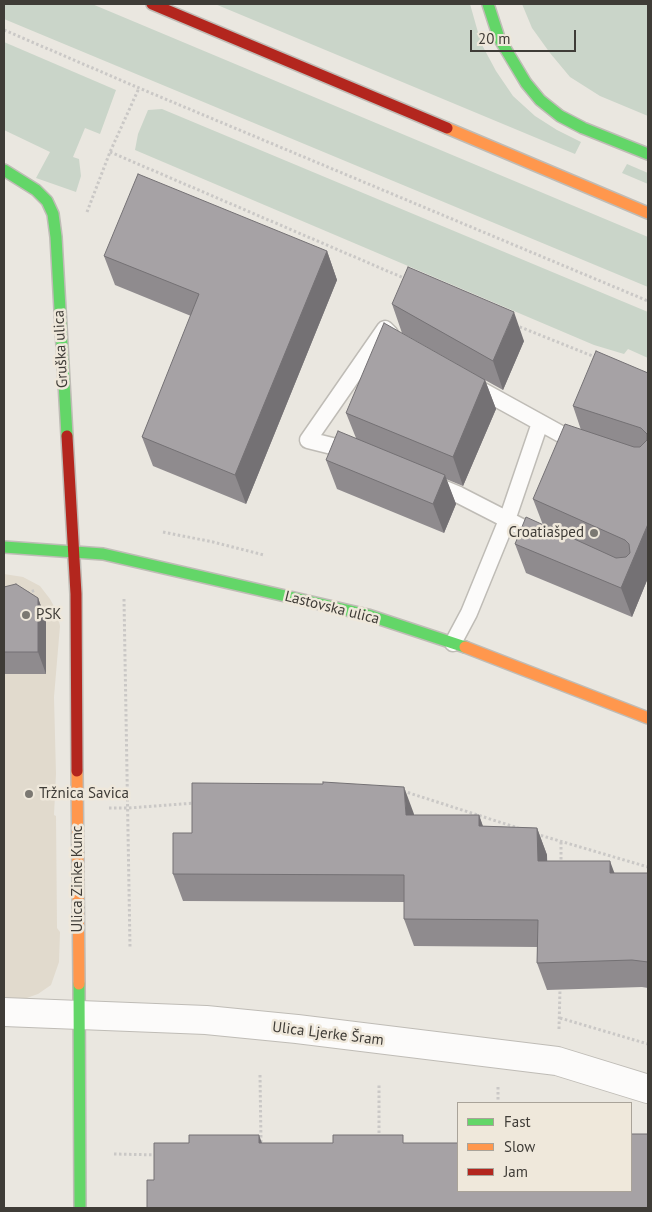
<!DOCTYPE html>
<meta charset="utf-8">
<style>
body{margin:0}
#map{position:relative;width:652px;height:1212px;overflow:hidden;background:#eae7e0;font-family:"PT Sans",sans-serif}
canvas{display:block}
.frame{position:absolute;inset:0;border:5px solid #3f3c37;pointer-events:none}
.legend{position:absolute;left:457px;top:1102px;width:175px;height:90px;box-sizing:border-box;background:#efe8db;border:1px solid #a9a399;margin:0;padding:6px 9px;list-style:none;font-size:15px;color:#3f3c37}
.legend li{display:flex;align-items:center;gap:10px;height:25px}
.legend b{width:25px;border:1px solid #a9a399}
.scale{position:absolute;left:470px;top:30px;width:106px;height:22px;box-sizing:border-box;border:2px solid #3f3c37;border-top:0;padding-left:6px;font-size:15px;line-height:18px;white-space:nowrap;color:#3f3c37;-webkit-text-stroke:4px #efe8db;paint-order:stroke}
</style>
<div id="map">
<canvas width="652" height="1212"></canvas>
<div class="frame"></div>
<ul class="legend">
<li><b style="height:6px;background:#63d668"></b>Fast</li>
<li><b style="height:6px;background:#ff974d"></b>Slow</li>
<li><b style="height:6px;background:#b3261e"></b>Jam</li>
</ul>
<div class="scale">20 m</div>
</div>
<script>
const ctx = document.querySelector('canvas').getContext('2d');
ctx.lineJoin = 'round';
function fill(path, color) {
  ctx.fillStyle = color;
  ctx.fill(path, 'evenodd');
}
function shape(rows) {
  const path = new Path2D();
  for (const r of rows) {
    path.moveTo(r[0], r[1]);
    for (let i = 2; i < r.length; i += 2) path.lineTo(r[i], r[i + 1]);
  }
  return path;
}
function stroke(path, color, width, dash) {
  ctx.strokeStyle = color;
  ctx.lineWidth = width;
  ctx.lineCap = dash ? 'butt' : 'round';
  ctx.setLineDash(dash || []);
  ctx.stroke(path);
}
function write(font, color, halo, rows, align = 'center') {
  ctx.font = font + ' "PT Sans",sans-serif';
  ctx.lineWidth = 5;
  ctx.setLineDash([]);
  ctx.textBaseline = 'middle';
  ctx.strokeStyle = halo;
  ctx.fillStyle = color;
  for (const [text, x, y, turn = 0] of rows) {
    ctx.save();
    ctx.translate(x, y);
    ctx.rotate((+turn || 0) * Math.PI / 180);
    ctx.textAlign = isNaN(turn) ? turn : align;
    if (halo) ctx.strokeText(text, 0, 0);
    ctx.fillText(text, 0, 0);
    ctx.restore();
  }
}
const built = shape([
 [4,574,23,577,40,586,50,599,57,612,60,626,54,697,56,774,54,815,56,816,57,928,60,932,59,962,51,985,38,994,24,999,4,998]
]);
const green = shape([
 [4,4,92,4,648,237,648,287,4,19],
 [215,4,470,4,481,43,496,71,513,96,535,116,557,130,581,142,575,154],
 [522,4,648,4,648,116,600,96,570,77,550,53,532,28],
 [4,42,116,90,100,134,85,128,73,157,79,159,81,176,76,192,36,178,50,152,4,130],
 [162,109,648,312,648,358,628,349,624,354,594,345,135,150,138,134,148,110],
 [627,164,648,173,648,184,622,173]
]);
const path = shape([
 [4,30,139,88,648,301],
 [110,152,406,279],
 [87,212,110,152,139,88],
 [515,325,595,357],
 [163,532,213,542,264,555],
 [27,593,36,590],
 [124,599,130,947],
 [403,791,518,828],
 [109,808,129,808,195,803],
 [536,834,648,867],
 [561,842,561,864],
 [560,1018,648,1044],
 [559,1029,560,989],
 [260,1075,261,1142],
 [498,1087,498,1103],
 [379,1138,379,1084],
 [114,1154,159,1155]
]);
const lane = shape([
 [472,385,579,444],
 [352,451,308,440,385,329,390,334],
 [430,483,459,495,541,537],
 [453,643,469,613,507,520,540,423]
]);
const street = shape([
 [4,1012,206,1020,297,1029,557,1061,648,1089]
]);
const fast = shape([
 [488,4,499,38,526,83,540,100,560,116,583,128,648,154],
 [4,170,36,190,47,201,53,214,56,237,67,436],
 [4,547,103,554,368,615,465,647],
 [79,984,80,1208]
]);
const slow = shape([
 [447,128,648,213],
 [465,647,648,718],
 [77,771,79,984]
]);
const jam = shape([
 [152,4,447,128],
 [67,436,76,594,77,771]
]);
const wall = shape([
 [327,251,337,280,246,504,153,466,142,437,191,316,115,285,104,256],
 [392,304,524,341,503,390,485,380,496,409,463,486,446,479,456,504,444,533,337,489,326,460,356,438,346,413,481,378,402,333],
 [648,373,648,578,632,617,526,573,515,544,543,525,533,499,581,430,573,406],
 [4,587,38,598,46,620,46,674,4,674],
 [414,814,414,815,479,815,483,826,537,828,547,855,547,861,615,873,648,873,648,988,642,987,547,990,537,963,537,947,414,946,404,919,404,902,183,901,173,874,192,833]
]);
const shadedWall = shape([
 [327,251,337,280,246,504,235,475],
 [514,312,524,341,503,390,493,361],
 [485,380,496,409,463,486,453,457],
 [445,475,456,504,444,533,433,504],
 [648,524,648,578,632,617,621,588],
 [38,598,46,620,46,674,38,652],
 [404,787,414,814,415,842,406,815],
 [4,807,5,846,4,842],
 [479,815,488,842,479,826],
 [537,828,547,855,548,888,538,861],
 [610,861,620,888,610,873],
 [259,1135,269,1162,259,1143]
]);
const building = shape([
 [138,174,327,251,235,475,142,437,199,294,104,256,138,174],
 [408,267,514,312,493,361,392,304,408,267],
 [384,323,485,380,453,457,346,413,384,323],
 [596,351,648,373,648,524,621,588,515,544,526,517,616,558,626,557,630,553,629,544,625,540,533,499,565,424,634,447,640,447,647,440,647,434,641,428,573,406,596,351],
 [338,431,445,475,433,504,326,460,338,431],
 [16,584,38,598,38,652,4,652,4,587,16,584],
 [323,782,404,787,406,815,479,815,479,826,537,828,538,861,610,861,610,873,648,873,648,962,632,960,537,963,538,920,404,919,404,875,173,874,173,833,192,833,192,783,323,784,323,782],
 [631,1134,648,1134,648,1208,147,1208,147,1180,154,1180,154,1143,189,1143,189,1135,259,1135,259,1143,333,1143,333,1135,403,1135,403,1143,458,1143,458,1191,631,1191,631,1134]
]);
const markers = [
 [594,533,5,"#7b7872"],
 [26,615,5,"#7b7872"],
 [29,794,5,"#7b7872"]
];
const streetNames = [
 ["Gruška ulica",61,349,-93],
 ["Lastovska ulica",332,608,14],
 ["Ulica Zinke Kunc",78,879,-90],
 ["Ulica Ljerke Šram",328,1034,7]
];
const poiNames = [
 ["Croatiašped",584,533,"right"],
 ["PSK",36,615],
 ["Tržnica Savica",39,794]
];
fill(built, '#e1dacd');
fill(green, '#cad5c9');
stroke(lane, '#bfbcb6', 19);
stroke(street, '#bfbcb6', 30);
stroke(fast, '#bfbcb6', 14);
stroke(slow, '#bfbcb6', 14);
stroke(jam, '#bfbcb6', 14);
stroke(path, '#cac8c6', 3, [2.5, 2.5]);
stroke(lane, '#fcfbfa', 16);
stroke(street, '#fcfbfa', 28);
stroke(fast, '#63d668', 11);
stroke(slow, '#ff974d', 11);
stroke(jam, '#b3261e', 11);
fill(wall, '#8f8b8e');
fill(shadedWall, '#747174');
fill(building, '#a6a2a5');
stroke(building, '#747174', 1);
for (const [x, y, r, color] of markers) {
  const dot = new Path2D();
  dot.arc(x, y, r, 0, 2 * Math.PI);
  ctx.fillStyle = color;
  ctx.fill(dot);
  stroke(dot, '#efe8db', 2);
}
write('15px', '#3f3c37', '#efe8db', streetNames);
write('15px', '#3f3c37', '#efe8db', poiNames, 'left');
</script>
